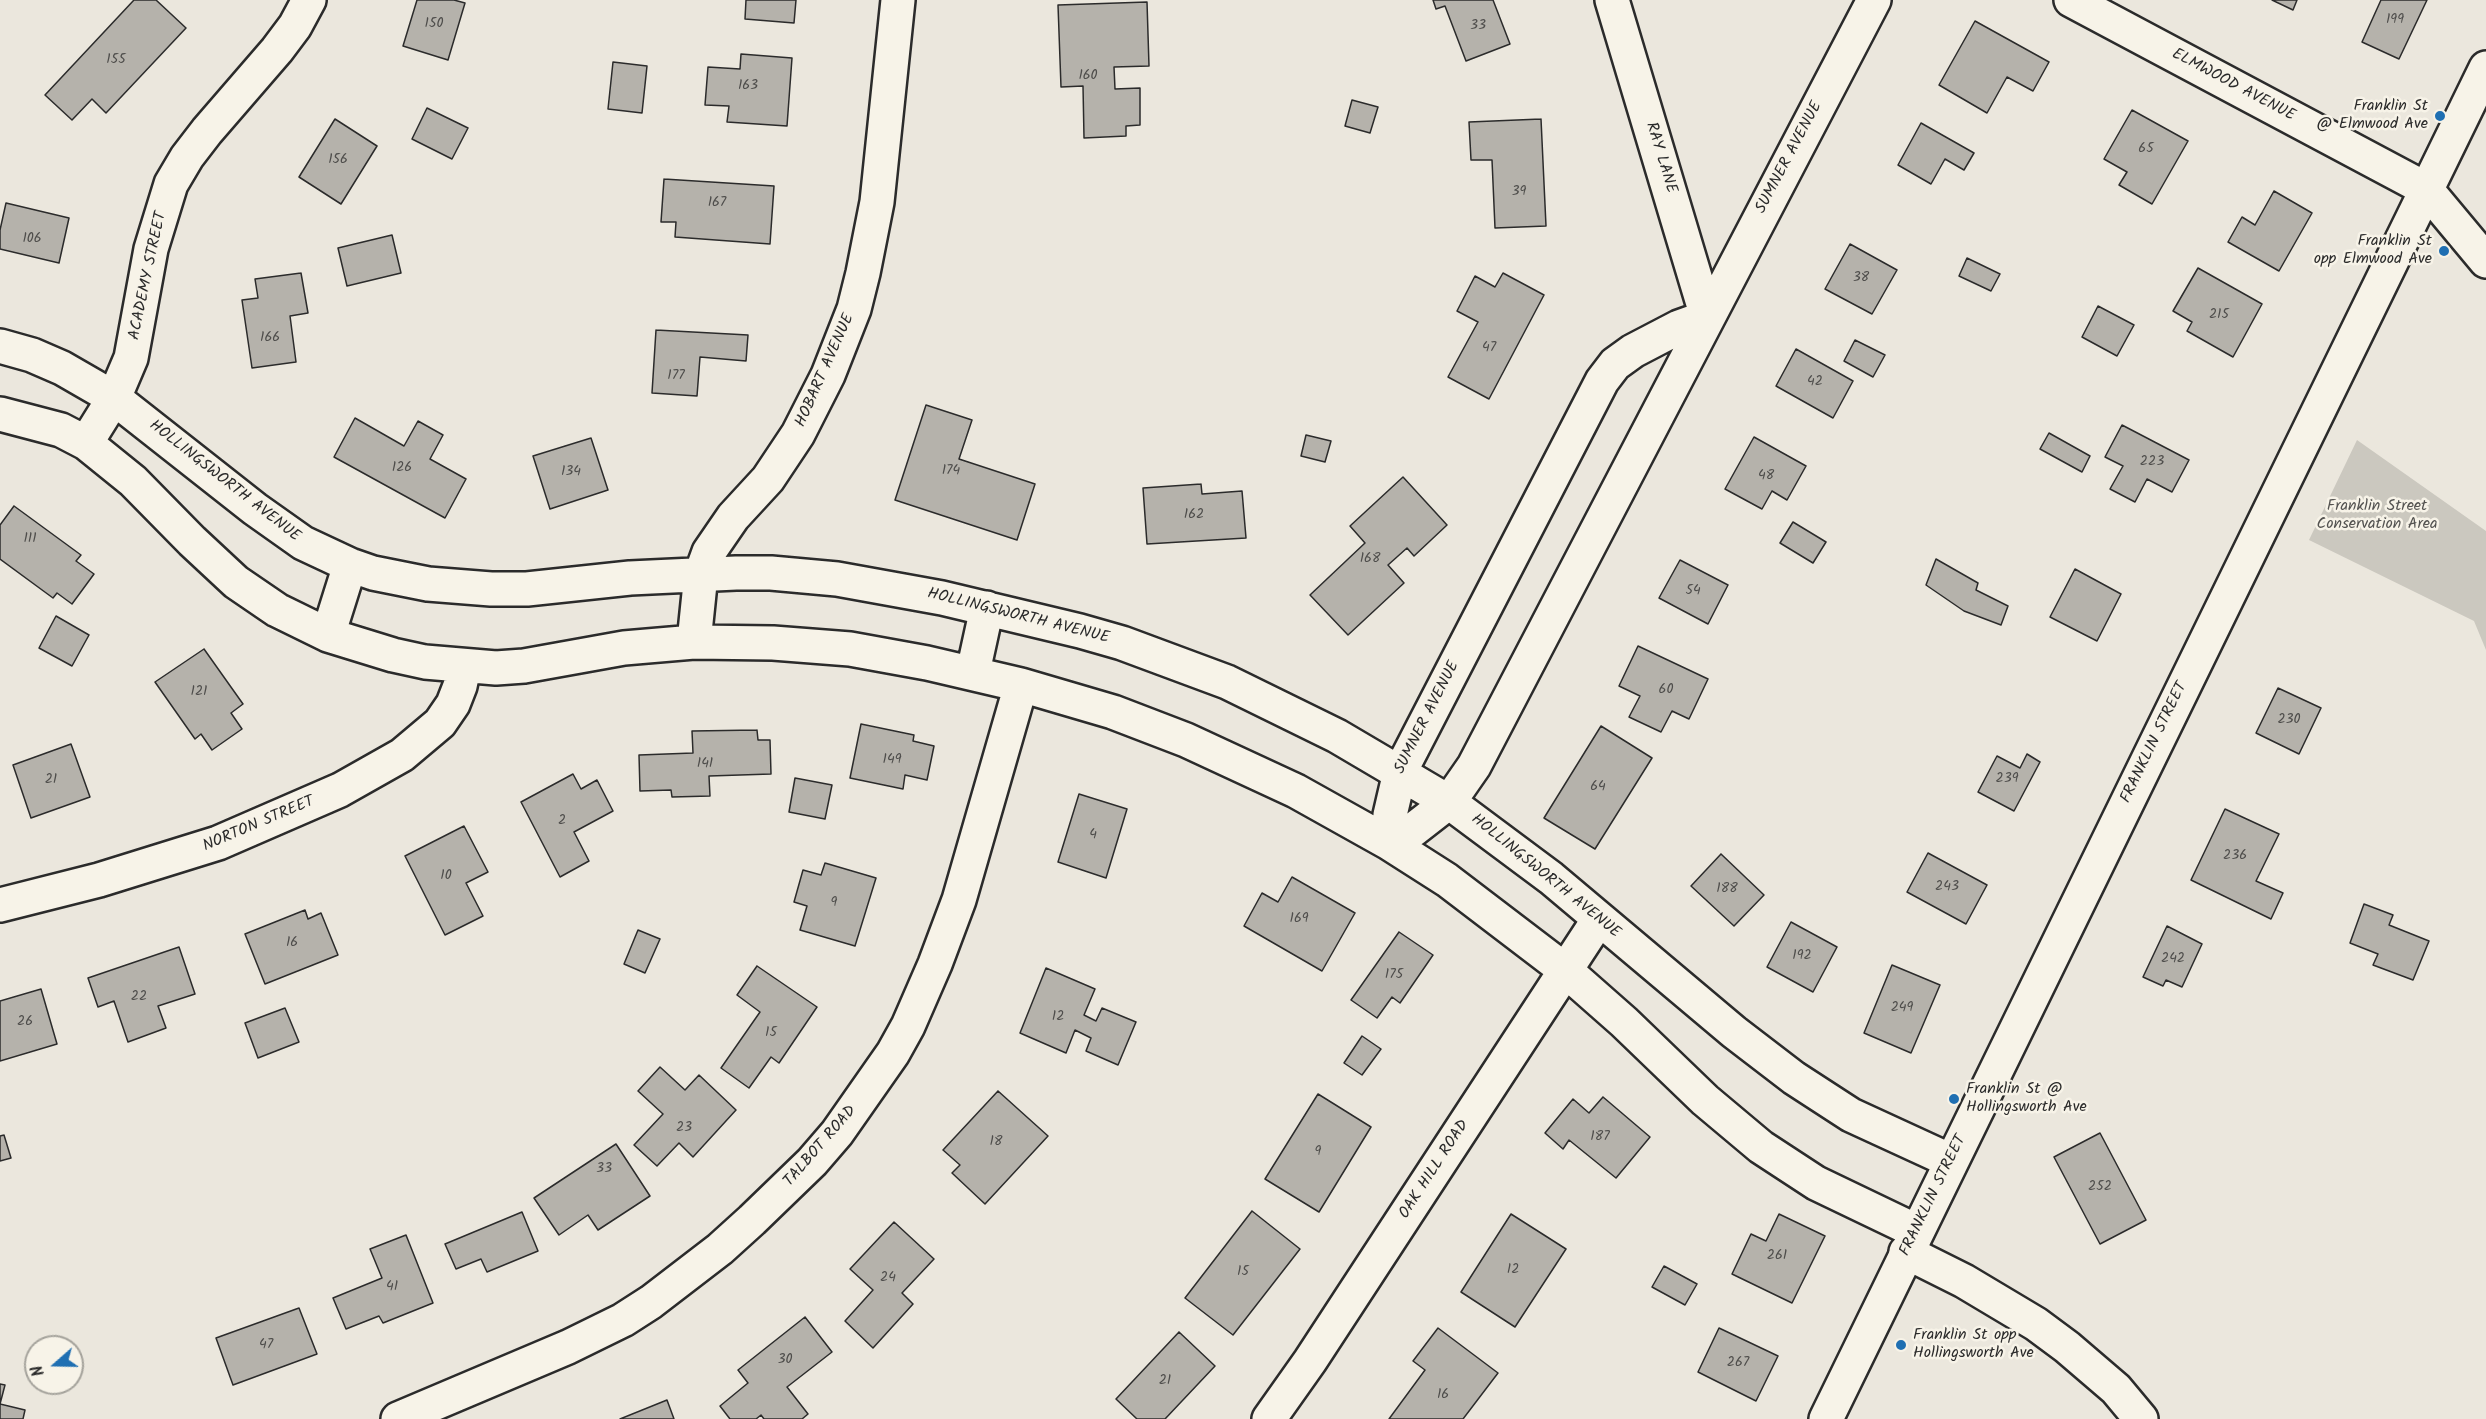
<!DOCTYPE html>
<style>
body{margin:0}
#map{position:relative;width:2486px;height:1419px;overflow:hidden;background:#ebe7dd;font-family:Kalam,sans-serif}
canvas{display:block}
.north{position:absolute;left:24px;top:1335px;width:60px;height:60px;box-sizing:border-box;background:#f7f3e8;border:2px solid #a5a39c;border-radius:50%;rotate:250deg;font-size:16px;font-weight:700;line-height:24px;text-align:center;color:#2b2b2b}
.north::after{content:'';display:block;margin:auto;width:21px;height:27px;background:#1f6fb2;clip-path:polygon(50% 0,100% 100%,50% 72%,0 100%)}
</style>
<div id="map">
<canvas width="2486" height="1419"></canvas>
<div class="north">N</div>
</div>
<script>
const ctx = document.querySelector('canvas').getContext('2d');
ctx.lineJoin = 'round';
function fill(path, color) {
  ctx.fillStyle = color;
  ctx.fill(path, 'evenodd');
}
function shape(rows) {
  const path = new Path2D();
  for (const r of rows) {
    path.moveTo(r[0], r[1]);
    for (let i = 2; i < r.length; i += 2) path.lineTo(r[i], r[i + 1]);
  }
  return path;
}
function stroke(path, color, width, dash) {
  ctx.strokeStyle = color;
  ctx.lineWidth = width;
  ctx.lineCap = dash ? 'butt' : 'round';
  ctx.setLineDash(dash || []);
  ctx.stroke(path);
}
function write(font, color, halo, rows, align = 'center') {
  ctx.font = font + ' Kalam,sans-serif';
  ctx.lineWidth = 5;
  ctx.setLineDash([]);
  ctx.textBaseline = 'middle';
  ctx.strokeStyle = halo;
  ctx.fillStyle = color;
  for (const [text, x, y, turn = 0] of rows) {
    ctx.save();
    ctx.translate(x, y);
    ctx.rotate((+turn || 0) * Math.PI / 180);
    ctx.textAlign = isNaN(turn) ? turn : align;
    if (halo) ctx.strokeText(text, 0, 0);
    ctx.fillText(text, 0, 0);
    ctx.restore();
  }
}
const green = shape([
 [2357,440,2486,531,2486,650,2474,621,2309,540]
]);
const building = shape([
 [134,0,156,0,186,28,106,113,92,99,72,120,45,95,134,0],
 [417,0,454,0,465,3,448,60,403,46,417,0],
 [746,0,796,0,794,23,745,19,746,0],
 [1433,0,1493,0,1510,44,1466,61,1445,6,1436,9,1433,0],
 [2272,0,2297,0,2293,10,2272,0],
 [2381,0,2427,0,2399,59,2362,42,2381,0],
 [1147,2,1149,66,1114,67,1115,89,1140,88,1140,125,1126,126,1126,136,1084,138,1083,86,1061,87,1058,5,1147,2],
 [1975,21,2049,62,2033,91,2007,77,1987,113,1939,85,1975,21],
 [741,54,792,58,787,126,727,122,729,106,705,105,708,67,740,69,741,54],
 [613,62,647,66,642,113,608,109,613,62],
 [1352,100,1378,107,1370,133,1345,126,1352,100],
 [427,108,468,128,452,159,412,139,427,108],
 [2132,110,2188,141,2152,204,2119,185,2127,172,2104,159,2132,110],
 [335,119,377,146,341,204,299,177,335,119],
 [1541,119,1546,226,1495,228,1492,160,1471,160,1469,122,1541,119],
 [1921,123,1974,153,1964,170,1945,159,1931,184,1898,165,1921,123],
 [664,179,774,186,770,244,675,237,676,222,661,222,664,179],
 [2274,191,2312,213,2279,271,2228,242,2242,217,2255,225,2274,191],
 [6,203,69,218,59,263,0,249,0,230,6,203],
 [392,235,401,273,347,286,338,248,392,235],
 [1850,244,1897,270,1872,314,1825,289,1850,244],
 [1967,258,2000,274,1991,291,1959,276,1967,258],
 [2198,268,2262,304,2233,357,2187,331,2192,322,2173,311,2198,268],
 [301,273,308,313,290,316,296,362,252,368,242,300,258,298,255,279,301,273],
 [1503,273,1544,295,1489,399,1448,377,1478,322,1457,311,1475,276,1495,287,1503,273],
 [2098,306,2134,325,2117,356,2082,337,2098,306],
 [656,330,748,335,746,361,700,357,697,396,652,393,656,330],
 [1855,340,1885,355,1873,377,1844,361,1855,340],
 [1796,349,1853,381,1833,418,1776,386,1796,349],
 [926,405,972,420,959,459,1035,484,1017,540,895,500,926,405],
 [355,418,404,446,418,421,443,435,430,459,466,479,445,518,334,457,355,418],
 [2122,425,2189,460,2172,492,2147,479,2135,502,2110,489,2123,466,2105,457,2122,425],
 [2049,433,2090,456,2082,472,2040,449,2049,433],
 [1306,435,1331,441,1325,462,1301,456,1306,435],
 [1754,437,1806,466,1787,500,1772,491,1762,509,1725,489,1754,437],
 [591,438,608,490,550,509,533,456,591,438],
 [1403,477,1447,525,1414,556,1407,548,1388,565,1404,583,1348,635,1310,595,1365,543,1350,526,1403,477],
 [1201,484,1202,494,1242,491,1246,538,1147,544,1143,488,1201,484],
 [14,506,81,555,76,561,94,574,72,604,57,593,53,598,0,559,0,525,14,506],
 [1793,522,1826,542,1813,563,1780,543,1793,522],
 [1936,559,1978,583,1976,590,2008,606,2001,625,1964,611,1926,585,1936,559],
 [1680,560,1728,585,1708,624,1659,598,1680,560],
 [2075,569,2121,594,2097,641,2050,617,2075,569],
 [56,616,89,635,72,666,39,648,56,616],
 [1638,646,1708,679,1689,719,1672,711,1661,732,1629,717,1640,696,1619,686,1638,646],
 [204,649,243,704,231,713,242,729,212,750,201,734,195,739,155,682,204,649],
 [2278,688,2321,708,2299,754,2256,733,2278,688],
 [861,724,914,735,913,741,934,746,927,780,905,775,903,789,850,778,861,724],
 [1601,726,1652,758,1595,849,1544,818,1601,726],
 [757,730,758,740,770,740,771,774,709,776,710,796,672,797,671,790,640,791,639,755,693,753,692,731,757,730],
 [71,744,90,797,31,818,13,765,71,744],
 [2027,754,2040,762,2014,811,1978,792,1997,756,2020,768,2027,754],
 [573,774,581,789,597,780,613,811,574,832,589,861,560,877,521,802,573,774],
 [795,778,832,785,825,819,789,812,795,778],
 [1079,794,1127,809,1106,878,1058,862,1079,794],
 [2225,809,2279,834,2256,881,2283,893,2271,919,2191,880,2225,809],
 [464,826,488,872,466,883,483,916,445,935,405,856,464,826],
 [1928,853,1987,885,1966,924,1907,892,1928,853],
 [1721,854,1764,895,1734,926,1691,886,1721,854],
 [825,863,876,878,855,946,800,930,807,906,794,902,803,870,821,875,825,863],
 [1292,877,1355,913,1322,971,1244,926,1262,893,1278,902,1292,877],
 [2364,904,2393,915,2389,925,2429,941,2413,980,2373,965,2378,954,2350,943,2364,904],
 [305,910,308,919,321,913,338,955,265,984,245,934,305,910],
 [1791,922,1837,947,1813,992,1767,967,1791,922],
 [2167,926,2202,944,2182,987,2166,980,2163,986,2143,977,2167,926],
 [638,930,660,939,645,973,624,964,638,930],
 [1399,932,1433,955,1400,1003,1392,997,1377,1018,1351,1000,1399,932],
 [179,947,195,994,158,1006,166,1028,128,1042,114,1001,98,1007,88,978,179,947],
 [1892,965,1940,985,1911,1053,1864,1033,1892,965],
 [757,966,817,1007,779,1063,771,1057,749,1088,721,1068,760,1012,737,995,757,966],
 [1046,968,1095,989,1084,1015,1096,1021,1102,1008,1136,1022,1118,1065,1086,1051,1091,1038,1075,1030,1066,1053,1020,1033,1046,968],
 [41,989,57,1044,0,1061,0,1001,41,989],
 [285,1008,299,1042,258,1058,245,1023,285,1008],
 [1362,1036,1381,1049,1362,1075,1344,1063,1362,1036],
 [660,1067,685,1090,699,1075,736,1110,693,1157,679,1143,657,1166,634,1145,663,1114,638,1091,660,1067],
 [998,1091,1048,1136,985,1204,952,1173,960,1165,943,1150,998,1091],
 [1318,1094,1371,1127,1319,1212,1265,1179,1318,1094],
 [1603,1097,1650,1137,1616,1178,1569,1140,1563,1149,1545,1133,1573,1099,1589,1113,1603,1097],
 [2100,1133,2146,1220,2100,1244,2054,1157,2100,1133],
 [4,1135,11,1158,0,1161,0,1136,4,1135],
 [616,1144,650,1196,598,1230,588,1215,559,1235,534,1198,616,1144],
 [1252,1211,1300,1249,1233,1335,1185,1298,1252,1211],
 [522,1212,538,1251,487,1272,481,1259,456,1269,445,1244,522,1212],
 [1511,1214,1566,1249,1515,1327,1461,1292,1511,1214],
 [1779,1214,1825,1236,1792,1303,1732,1274,1751,1234,1766,1241,1779,1214],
 [894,1222,934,1259,902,1293,913,1304,873,1348,845,1321,873,1290,850,1269,894,1222],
 [406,1235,433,1303,383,1323,379,1316,346,1329,333,1298,382,1278,370,1249,406,1235],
 [1664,1266,1697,1284,1685,1305,1652,1287,1664,1266],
 [299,1308,317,1354,233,1385,216,1338,299,1308],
 [805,1317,832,1352,787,1387,808,1414,802,1419,764,1419,761,1415,756,1419,730,1419,720,1406,748,1383,738,1370,805,1317],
 [1438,1328,1498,1373,1463,1419,1389,1419,1425,1370,1413,1361,1438,1328],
 [1719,1328,1778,1356,1756,1401,1698,1372,1719,1328],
 [1179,1332,1215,1366,1165,1419,1137,1419,1116,1399,1179,1332],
 [0,1384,5,1385,0,1404,25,1410,23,1419,0,1419,0,1384],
 [667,1400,674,1419,620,1419,667,1400]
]);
const minor = shape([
 [1612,0,1707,317],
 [2071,0,2426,189,2486,261],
 [1707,317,1679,327,1633,351,1615,364,1602,381,1400,772,1390,815,1389,843,1413,830,1449,802,1474,766,1874,0],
 [0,346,32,355,62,368,114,398,255,509,303,543,350,565,373,573,428,584,491,589,527,589,630,578,736,573,771,573,837,579,942,598,1080,631,1122,643,1227,682,1337,736,1449,802,1551,878,1734,1032,1794,1078,1851,1115,1951,1161],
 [0,414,61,430,86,443,133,481,192,541,236,582,277,610,328,635,393,655,425,662,496,668,524,666,624,648,694,642,773,643,850,649,927,663,1021,685,1113,712,1186,740,1296,791,1389,843,1447,880,1565,970,1624,1022,1705,1100,1761,1147,1816,1183,1916,1231],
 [86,443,114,398,131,358,151,249,171,184,187,157,207,131,277,50,295,26,309,0],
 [328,635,350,565],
 [694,642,701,574,709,552,733,517,768,479,798,434,828,375,854,309,863,273,877,202,898,0],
 [973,672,987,608],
 [0,905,99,880,218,843,340,790,402,755,440,723,453,704,460,686,464,667],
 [1906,1252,1964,1281,2036,1324,2067,1347,2116,1389,2141,1419],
 [398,1419,568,1347,623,1320,651,1302,720,1249,752,1220,812,1162,837,1133,893,1053,908,1026,935,964,959,900,1021,685],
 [1269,1419,1310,1361,1599,919]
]);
const major = shape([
 [1826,1419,2486,68]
]);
const markers = [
 [2440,116,6,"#1f6fb2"],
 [2444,251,6,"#1f6fb2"],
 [1954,1099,6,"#1f6fb2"],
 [1901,1345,6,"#1f6fb2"]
];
const numberNames = [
 ["199",2395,21],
 ["150",434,25],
 ["33",1478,27],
 ["155",116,61],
 ["160",1088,77],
 ["163",748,87],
 ["65",2146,150],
 ["156",338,161],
 ["39",1519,193],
 ["167",717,204],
 ["106",32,240],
 ["38",1861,279],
 ["215",2219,316],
 ["166",270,339],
 ["47",1489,349],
 ["177",676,377],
 ["42",1815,383],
 ["223",2152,463],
 ["126",402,469],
 ["174",951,472],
 ["134",571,473],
 ["48",1766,477],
 ["162",1194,516],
 ["111",30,540],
 ["168",1370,560],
 ["54",1693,592],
 ["60",1666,691],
 ["121",199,693],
 ["230",2289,721],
 ["149",892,761],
 ["141",705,765],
 ["239",2007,780],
 ["21",51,781],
 ["64",1598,788],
 ["2",562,822],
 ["4",1093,836],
 ["236",2235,857],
 ["10",446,877],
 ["243",1947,888],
 ["188",1727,890],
 ["9",834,904],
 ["169",1299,920],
 ["16",292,944],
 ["192",1802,957],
 ["242",2173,960],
 ["175",1394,976],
 ["22",139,998],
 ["249",1902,1009],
 ["12",1058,1018],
 ["26",25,1023],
 ["15",771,1034],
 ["23",684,1129],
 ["187",1600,1138],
 ["18",996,1143],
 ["9",1318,1153],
 ["33",604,1170],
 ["252",2100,1188],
 ["261",1777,1257],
 ["12",1513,1271],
 ["15",1243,1273],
 ["24",888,1279],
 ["41",392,1288],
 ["47",266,1346],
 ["30",785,1361],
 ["267",1738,1364],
 ["21",1165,1382],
 ["16",1443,1396]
];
const streetNames = [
 ["ELMWOOD AVENUE",2233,86,28],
 ["RAY LANE",1660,158,73],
 ["SUMNER AVENUE",1790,158,-62],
 ["ACADEMY STREET",149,276,-78],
 ["HOBART AVENUE",826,371,-66],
 ["HOLLINGSWORTH AVENUE",224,482,38],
 ["HOLLINGSWORTH AVENUE",1018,617,14],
 ["SUMNER AVENUE",1428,718,-63],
 ["FRANKLIN STREET",2155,743,-64],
 ["NORTON STREET",259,825,-23],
 ["HOLLINGSWORTH AVENUE",1545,877,39],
 ["TALBOT ROAD",821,1147,-49],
 ["OAK HILL ROAD",1435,1170,-57],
 ["FRANKLIN STREET",1934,1196,-64]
];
const poiNames = [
 ["Franklin St",2428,107],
 ["@ Elmwood Ave",2428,125],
 ["Franklin St",2432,242],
 ["opp Elmwood Ave",2432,260],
 ["Franklin St @",1966,1090,"left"],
 ["Hollingsworth Ave",1966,1108,"left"],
 ["Franklin St opp",1913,1336,"left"],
 ["Hollingsworth Ave",1913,1354,"left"]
];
const parkNames = [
 ["Franklin Street",2377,507],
 ["Conservation Area",2377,525]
];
fill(green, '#cbc8bf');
fill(building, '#b5b2ab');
stroke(building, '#2b2b2b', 1.5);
stroke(minor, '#2b2b2b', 38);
stroke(major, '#2b2b2b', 38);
stroke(minor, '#f7f3e8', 33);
stroke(major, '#f7f3e8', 33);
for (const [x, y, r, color] of markers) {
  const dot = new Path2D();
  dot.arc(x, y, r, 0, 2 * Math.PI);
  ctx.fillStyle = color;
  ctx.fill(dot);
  stroke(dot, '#f7f3e8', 2);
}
write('14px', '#4e4d4b', null, numberNames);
write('16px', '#2b2b2b', '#f7f3e8', streetNames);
write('16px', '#2b2b2b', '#f7f3e8', poiNames, 'right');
write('16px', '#535250', '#f7f3e8', parkNames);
</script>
